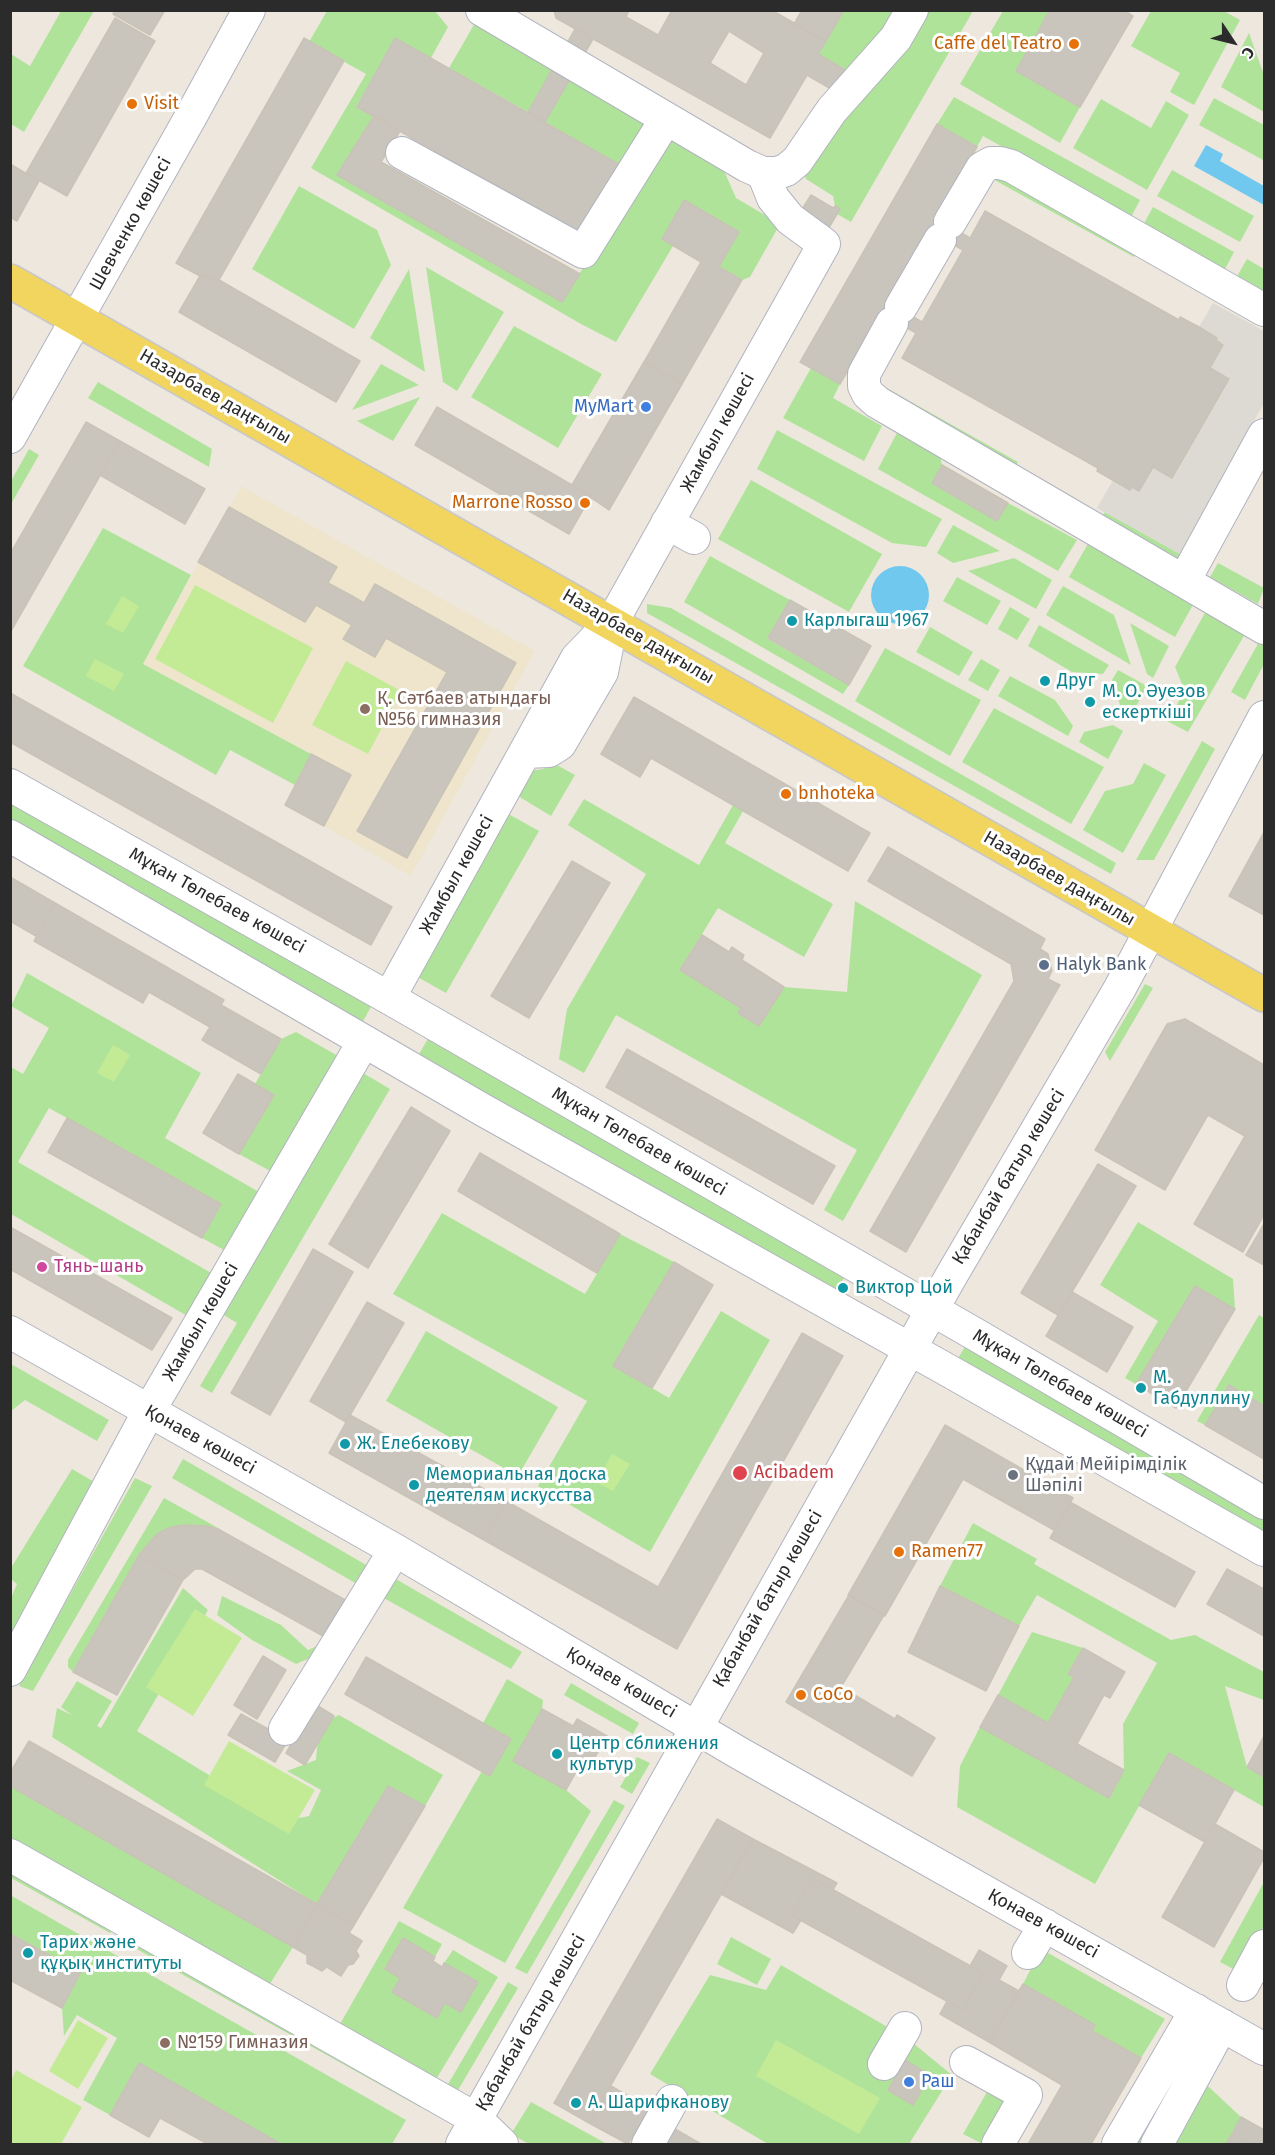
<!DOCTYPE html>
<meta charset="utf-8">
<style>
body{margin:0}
#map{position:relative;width:1275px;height:2155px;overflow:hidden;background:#ede7de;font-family:"Fira Sans",sans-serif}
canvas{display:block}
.frame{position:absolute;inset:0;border:12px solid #2b2b2b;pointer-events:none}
.north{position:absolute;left:1203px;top:12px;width:60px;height:60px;-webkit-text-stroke:4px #fff;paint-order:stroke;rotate:125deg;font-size:16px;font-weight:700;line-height:24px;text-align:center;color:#2b2b2b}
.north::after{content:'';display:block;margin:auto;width:21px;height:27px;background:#2b2b2b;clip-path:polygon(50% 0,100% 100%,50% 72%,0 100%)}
</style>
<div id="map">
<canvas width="1275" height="2155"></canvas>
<div class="frame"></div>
<div class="north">С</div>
</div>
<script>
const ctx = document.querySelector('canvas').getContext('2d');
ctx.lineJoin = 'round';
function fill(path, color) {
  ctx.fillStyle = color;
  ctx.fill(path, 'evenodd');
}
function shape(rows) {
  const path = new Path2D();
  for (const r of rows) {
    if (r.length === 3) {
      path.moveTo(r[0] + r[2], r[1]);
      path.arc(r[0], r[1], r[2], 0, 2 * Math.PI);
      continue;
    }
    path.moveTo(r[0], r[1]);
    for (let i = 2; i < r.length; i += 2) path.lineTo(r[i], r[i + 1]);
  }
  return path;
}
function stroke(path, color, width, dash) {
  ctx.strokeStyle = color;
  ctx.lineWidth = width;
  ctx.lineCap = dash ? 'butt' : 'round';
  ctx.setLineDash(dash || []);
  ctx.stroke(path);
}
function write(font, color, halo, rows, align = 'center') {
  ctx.font = font + ' "Fira Sans",sans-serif';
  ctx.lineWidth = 6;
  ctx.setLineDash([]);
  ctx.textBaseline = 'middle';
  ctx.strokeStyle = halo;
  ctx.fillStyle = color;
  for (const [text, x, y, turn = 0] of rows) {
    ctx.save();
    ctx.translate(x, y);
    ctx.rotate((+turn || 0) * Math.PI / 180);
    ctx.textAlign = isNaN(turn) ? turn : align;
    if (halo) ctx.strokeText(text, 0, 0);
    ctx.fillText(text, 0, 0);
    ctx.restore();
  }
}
const education = shape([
 [241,486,535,651,411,876,324,826,351,775,143,664]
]);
const green = shape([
 [61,11,94,11,24,132,11,124,11,54,30,66],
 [327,11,435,11,448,27,431,58,395,39,357,106,374,116,338,175,562,302,599,242,620,165,545,122,571,76,721,164,736,198,780,224,750,277,742,280,719,267,739,232,684,201,662,239,673,246,616,342,581,324,311,168,366,74,309,42],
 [844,11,904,11,850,73,818,54],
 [921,11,973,11,851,222,837,214,840,209,835,206,833,196,806,179,802,167],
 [1003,11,1050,11,1016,71,1080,107,1060,143,960,84],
 [1151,11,1224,11,1240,20,1194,105,1170,92,1180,73,1131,46],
 [475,23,554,67,528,112,449,68],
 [1249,33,1264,75,1264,112,1221,87],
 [954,97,1140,200,1130,219,983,136,977,147,937,124],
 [1214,98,1264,125,1263,160,1199,125],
 [1101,99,1151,128,1166,101,1189,115,1147,190,1073,148],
 [1172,170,1254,216,1240,242,1157,196],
 [997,174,1137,251,1134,257,989,177],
 [299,186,377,230,391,265,354,329,252,269],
 [1153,207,1234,252,1223,273,1142,227],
 [1247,259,1264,269,1264,294,1236,278],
 [426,267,504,312,457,391,443,382],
 [409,269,425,372,370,338],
 [514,326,602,374,558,448,471,397],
 [381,364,419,385,352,410],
 [811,368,840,384,833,398,882,426,864,461,783,418],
 [874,381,1018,462,1015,468,875,391],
 [98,382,212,449,209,467,88,398],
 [420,397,393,441,357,421],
 [899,429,939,451,942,465,933,484,997,521,1008,503,1077,540,1058,571,878,469],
 [777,430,942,519,926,547,892,543,757,469],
 [29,449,39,455,11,504,11,481],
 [751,480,882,554,849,612,718,539],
 [1219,485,1184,565,1101,518,1105,512,1180,554],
 [953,525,1000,551,953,563,937,553],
 [103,528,191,575,143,664,311,754,295,785,230,750,216,775,23,666],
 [1089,542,1194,603,1175,637,1069,577],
 [710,556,790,600,768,639,849,685,843,694,684,602],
 [1014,558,1052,580,1036,609,968,571],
 [1218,563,1264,588,1258,604,1210,577],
 [957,577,1001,601,987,625,943,601],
 [1063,586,1114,615,1131,665,1046,615],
 [647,604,671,608,1116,863,1111,874,647,613],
 [1010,607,1030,619,1017,640,998,629],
 [1206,611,1245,634,1188,732,1167,721,1185,691,1175,667],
 [1130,623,1169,646,1153,678,1147,674],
 [1039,625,1109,665,1103,674,1072,672,1028,646],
 [930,627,973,652,959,676,916,652],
 [1259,642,1264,645,1264,664,1245,700,1231,692],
 [885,648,981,700,950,756,855,701],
 [981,659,1000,670,988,691,968,680],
 [1118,670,1147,686,1132,714,1121,708,1112,680],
 [1010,676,1055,700,1073,726,1068,736,998,696],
 [994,708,1104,767,1071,824,962,762],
 [1113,725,1123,731,1108,759,1079,742,1084,732],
 [1202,741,1215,749,1154,860,1136,860],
 [1144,763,1166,775,1123,853,1083,830,1105,791,1133,784],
 [555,764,575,775,551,816,513,793,530,771,543,769],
 [11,785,379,992,355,1036,11,836],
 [584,799,699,865,733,805,743,811,725,843,833,904,804,957,718,908,680,970,741,1008,738,1013,759,1026,784,987,847,992,855,901,982,975,843,1221,824,1210,857,1150,616,1015,584,1073,559,1059,567,1009,646,874,568,825],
 [503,811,539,831,446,993,414,975],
 [27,973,201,1073,165,1138,259,1192,226,1251,202,1238,221,1204,49,1108,18,1162,213,1274,189,1317,11,1214,11,1067,23,1074,49,1028,11,1006],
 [1145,984,1153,988,1110,1061,1105,1052],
 [436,1025,853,1265,827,1303,411,1068],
 [296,1032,338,1056,270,1171,239,1154,274,1095,255,1084,281,1039],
 [358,1070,390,1089,212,1393,200,1386,237,1323,217,1311],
 [442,1213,585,1294,620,1234,674,1262,613,1365,669,1398,721,1311,770,1340,650,1552,538,1486,587,1401,393,1294],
 [1138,1222,1233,1279,1235,1309,1195,1286,1136,1384,1125,1378,1158,1321,1100,1285],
 [1259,1315,1264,1318,1264,1406,1229,1385,1205,1425,1197,1421],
 [426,1331,558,1407,518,1476,386,1401],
 [973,1333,1264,1503,1264,1550,950,1372],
 [11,1364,109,1420,97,1441,25,1400,11,1411],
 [183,1459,375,1570,364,1588,172,1478],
 [72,1469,96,1483,11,1641,11,1598,17,1584,11,1579,11,1568],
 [135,1478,152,1486,33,1691,19,1686],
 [164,1498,229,1534,218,1528,194,1525,169,1528,157,1534,139,1555,73,1672,68,1667,68,1660],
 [973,1523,1037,1559,1034,1564,1171,1640,1195,1635,1264,1672,1264,1700,1225,1686,1247,1767,1264,1777,1264,1807,1169,1753,1095,1884,957,1807,960,1766,980,1727,1109,1798,1124,1770,1123,1724,1157,1663,1037,1595,1019,1626,940,1586],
 [394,1578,522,1652,511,1669,382,1597],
 [183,1588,208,1610,137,1731,284,1821,309,1816,321,1790,287,1771,316,1760,319,1725,339,1715,443,1775,425,1806,388,1786,317,1904,52,1737,57,1708,72,1715,61,1707,77,1681,112,1701,97,1726,101,1728],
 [222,1596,281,1625,308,1650,317,1646,310,1658,296,1664,252,1640,217,1615],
 [1032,1632,1083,1648,1068,1674,1074,1677,1048,1723,998,1695],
 [507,1679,543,1700,542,1709,514,1761,566,1790,591,1811,505,1963,403,1908,482,1771,483,1723],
 [571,1683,639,1723,633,1734,564,1695],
 [637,1757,650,1763,632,1794,620,1787],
 [11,1786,293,1947,268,1987,11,1839],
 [614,1800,625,1806,527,1974,515,1968],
 [10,1864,116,1922,110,1933,11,1878],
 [1264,1882,1264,1926,1239,1972,1220,1962],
 [10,1895,406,2120,392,2144,281,2144,139,2063,110,2115,83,2100,117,2038,77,2015,64,2036,62,2008,81,1972,11,1934],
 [399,1921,442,1944,435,1957,403,1938,385,1969,400,1978,392,1992,436,2018,445,2003,461,2012,477,1982,444,1963,453,1950,498,1977,432,2086,336,2031],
 [130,1931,426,2096,420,2107,124,1942],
 [731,1937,771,1959,757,1985,717,1964],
 [1041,1949,1165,2019,1141,2058,1092,2031,1095,2025,1023,1984],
 [781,1965,908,2039,952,2075,909,2144,768,2144,650,2074,710,1975,766,1990],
 [508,1982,518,1988,454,2097,444,2091],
 [1169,2057,1196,2075,1241,2117,1226,2144,1118,2144],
 [991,2085,1015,2098,983,2144,963,2134],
 [531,2102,607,2144,529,2144,511,2134]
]);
const pitch = shape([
 [195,585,313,648,273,723,155,659],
 [122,596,139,606,123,633,106,624],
 [95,659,124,674,114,691,86,676],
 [346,661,401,691,368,754,312,725],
 [113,1045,130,1055,114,1082,97,1073],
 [612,1454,630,1464,613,1491,596,1482],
 [195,1609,242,1638,193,1716,146,1687],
 [229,1741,315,1790,289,1834,204,1785],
 [78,2020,108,2038,78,2089,49,2071],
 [776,2040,880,2098,859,2134,756,2076],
 [16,2070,82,2107,61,2144,11,2144,11,2080]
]);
const plaza = shape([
 [1213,303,1264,331,1264,403,1180,554,1097,508,1113,480,1131,489,1153,467,1172,477,1229,380,1210,368,1223,345,1216,340,1217,337,1199,327]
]);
const water = shape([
 [1206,145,1223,154,1220,161,1264,186,1264,205,1194,166],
 [900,595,29]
]);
const building = shape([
 [115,10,165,10,150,35,113,14,115,10],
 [554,10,629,10,626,17,658,35,672,10,771,10,826,41,818,54,850,73,838,93,807,75,770,138,556,18,554,10],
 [729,31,764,53,746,85,710,63,729,31],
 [802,10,844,10,826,41,794,24,802,10],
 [1050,10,1124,10,1133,16,1080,107,1016,71,1050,10],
 [115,18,155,41,67,196,26,173,115,18],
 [575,29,593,39,545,122,528,112,575,29],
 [304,38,344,61,219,280,200,276,176,263,304,38],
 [395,38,620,165,581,233,357,107,395,38],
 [374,116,400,131,381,162,580,274,562,302,337,175,374,116],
 [937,124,977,147,935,218,970,238,985,211,1179,320,1180,317,1199,327,1217,338,1216,340,1223,345,1210,368,1229,379,1172,478,1153,467,1139,491,1132,487,1130,490,1097,471,1098,468,902,358,916,333,881,313,840,384,800,362,937,124],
 [937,235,963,250,922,322,895,306,937,235],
 [10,164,39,181,17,221,10,217,10,164],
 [811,195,833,208,835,206,840,209,827,231,799,214,811,195],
 [684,200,739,232,719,267,742,280,682,384,644,362,701,262,662,239,684,200],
 [200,276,219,280,360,361,336,402,179,312,200,276],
 [644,362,682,384,609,510,572,485,644,362],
 [437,407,591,496,569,534,415,445,437,407],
 [86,422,120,441,10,633,10,554,86,422],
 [120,441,205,489,185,524,100,475,120,441],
 [942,465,1008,503,997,521,932,483,942,465],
 [229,507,337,567,328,583,354,597,364,603,375,584,516,663,407,858,357,831,447,672,386,638,375,657,343,639,352,625,316,605,305,622,198,562,229,507],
 [790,600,871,646,849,685,768,638,790,600],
 [10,693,392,907,371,945,10,742,10,693],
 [634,697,870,833,848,871,651,758,640,777,601,754,634,697],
 [311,754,351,775,324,826,285,805,311,754],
 [1264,832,1264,915,1229,896,1264,832],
 [888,847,1045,939,1040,949,1048,954,1052,971,1048,979,1060,985,906,1252,870,1231,1014,981,1011,964,868,881,888,847],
 [572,861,610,883,529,1018,491,996,572,861],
 [10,877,55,903,36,936,10,921,10,877],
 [55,903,224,1000,221,1005,281,1039,261,1074,202,1040,210,1027,149,992,143,1003,34,941,55,903],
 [702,935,729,952,732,947,744,955,742,960,784,987,759,1026,738,1013,741,1008,680,970,702,935],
 [1185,1019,1264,1065,1264,1215,1243,1252,1194,1224,1245,1136,1208,1115,1165,1190,1095,1150,1167,1024,1185,1019],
 [627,1049,835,1166,813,1204,606,1087,627,1049],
 [238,1074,274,1095,239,1154,203,1133,238,1074],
 [411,1107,450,1131,368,1268,329,1244,411,1107],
 [67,1118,221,1204,202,1238,48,1152,67,1118],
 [480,1153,620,1234,597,1273,458,1191,480,1153],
 [1098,1164,1136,1186,1058,1315,1021,1293,1098,1164],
 [1264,1224,1264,1265,1246,1255,1264,1224],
 [10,1227,172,1318,152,1350,10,1269,10,1227],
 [313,1249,353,1272,270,1415,231,1393,313,1249],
 [674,1262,713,1285,652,1388,613,1366,674,1262],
 [1195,1286,1235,1309,1176,1408,1136,1384,1195,1286],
 [1072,1292,1133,1327,1107,1372,1046,1336,1072,1292],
 [367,1302,404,1323,346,1422,310,1401,367,1302],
 [802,1333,843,1356,677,1649,484,1540,506,1501,658,1587,802,1333],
 [1229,1385,1264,1406,1264,1459,1205,1425,1229,1385],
 [350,1415,506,1501,484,1540,329,1453,350,1415],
 [945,1425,1073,1498,1054,1530,963,1479,885,1616,848,1595,945,1425],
 [1070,1502,1195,1572,1175,1607,1050,1538,1070,1502],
 [182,1525,206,1526,218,1529,347,1601,325,1637,202,1569,195,1569,183,1580,139,1555,157,1534,169,1528,182,1525],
 [139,1555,183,1580,117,1695,73,1672,139,1555],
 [1227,1569,1264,1589,1264,1636,1207,1604,1227,1569],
 [940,1586,1019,1626,986,1691,908,1652,940,1586],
 [849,1595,884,1615,841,1687,895,1719,897,1715,935,1738,912,1776,786,1702,849,1595],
 [1083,1648,1125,1672,1110,1698,1104,1695,1077,1744,1124,1770,1109,1798,980,1727,998,1695,1048,1723,1074,1677,1068,1674,1083,1648],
 [263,1656,286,1670,257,1719,234,1705,263,1656],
 [366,1657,511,1739,490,1776,345,1694,366,1657],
 [315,1704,334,1716,305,1765,286,1753,315,1704],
 [542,1709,573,1726,577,1719,607,1736,589,1768,581,1763,566,1790,513,1761,542,1709],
 [241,1714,288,1740,275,1762,228,1735,241,1714],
 [1264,1736,1264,1777,1247,1767,1264,1736],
 [29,1741,317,1904,293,1947,10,1786,10,1773,29,1741],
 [1169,1753,1234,1790,1205,1842,1139,1805,1169,1753],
 [388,1786,425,1806,354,1925,317,1904,388,1786],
 [717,1819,753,1839,589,2123,554,2103,717,1819],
 [1215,1824,1264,1852,1264,1858,1214,1947,1162,1917,1215,1824],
 [753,1839,837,1883,833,1890,812,1878,791,1915,801,1920,793,1933,721,1894,753,1839],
 [812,1878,983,1973,963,2010,791,1915,812,1878],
 [317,1904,354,1925,349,1933,362,1941,356,1951,359,1956,353,1964,348,1965,341,1976,327,1967,322,1971,307,1963,307,1955,293,1947,317,1904],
 [10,1934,81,1972,62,2008,10,1980,10,1934],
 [403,1938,435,1957,433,1961,442,1967,444,1963,478,1982,461,2012,445,2003,437,2018,392,1992,400,1978,385,1969,403,1938],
 [979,1950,1007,1966,999,1980,1019,1991,989,2042,940,2014,947,2001,963,2010,983,1973,970,1966,979,1950],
 [1023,1984,1095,2025,1092,2031,1141,2058,1091,2144,1028,2144,1062,2085,989,2042,1023,1984],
 [905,2060,930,2075,913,2105,888,2090,905,2060],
 [139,2063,281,2144,208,2144,160,2118,149,2137,110,2115,139,2063],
 [611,2086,649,2108,628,2144,589,2123,611,2086],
 [1241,2117,1264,2130,1264,2144,1251,2144,1232,2134,1241,2117],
 [675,2129,701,2144,702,2144,666,2144,675,2129],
 [1232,2134,1251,2144,1226,2144,1232,2134]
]);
const minor = shape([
 [482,10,747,166,763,173,777,173,786,170,797,161,832,110,896,38,912,10],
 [402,153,583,252,666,119],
 [950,222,982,168,991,163,1000,163,1011,166,1264,310],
 [901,307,940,240],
 [892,323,864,374,864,386,868,394,877,402,1264,628],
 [10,437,190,118,249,10],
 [667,523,694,538],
 [1184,581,1264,435],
 [525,752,549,751,560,744,602,672,612,622],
 [10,785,389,998,973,1333,1264,1503],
 [10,836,483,1110,942,1367,1264,1550],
 [389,998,577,658,612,622,824,244,790,219,773,198,763,173],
 [10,1332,395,1550,739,1753,1264,2049],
 [10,1670,149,1411,364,1041],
 [285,1729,395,1550],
 [10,1855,476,2119,502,2144],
 [1028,1953,1045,1925],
 [1243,1985,1264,1946],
 [966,2062,1026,2095,998,2144],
 [884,2064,905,2028],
 [462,2144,950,1278,1120,988,1264,717],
 [648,2144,672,2101],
 [1118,2144,1196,2010],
 [1157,2144,1222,2025]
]);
const major = shape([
 [10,281,1264,995]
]);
const markers = [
 [1074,44,6,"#e8710a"],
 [132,104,6,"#e8710a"],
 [646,407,6,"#3f7fe0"],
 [585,503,6,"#e8710a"],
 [792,621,6,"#0f9aa8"],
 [1045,681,6,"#0f9aa8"],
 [1090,702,6,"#0f9aa8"],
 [365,709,6,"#8d6e63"],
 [786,794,6,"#e8710a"],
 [1044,965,6,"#5c6f8a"],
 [42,1267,6,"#d1479c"],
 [843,1288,6,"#0f9aa8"],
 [1141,1388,6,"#0f9aa8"],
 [345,1444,6,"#0f9aa8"],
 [740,1473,8,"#e0444e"],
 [1013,1475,6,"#6b7280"],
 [414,1485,6,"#0f9aa8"],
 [899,1552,6,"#e8710a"],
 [801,1695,6,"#e8710a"],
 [557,1754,6,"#0f9aa8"],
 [28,1953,6,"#0f9aa8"],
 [165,2043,6,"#8d6e63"],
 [909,2082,6,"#3f7fe0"],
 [576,2103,6,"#0f9aa8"]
];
const foodNames = [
 ["Caffe del Teatro",1062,44,"right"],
 ["Visit",144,104],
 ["Marrone Rosso",573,503,"right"],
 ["bnhoteka",798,794],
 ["Ramen77",911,1552],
 ["CoCo",813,1695]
];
const streetNames = [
 ["Шевченко көшесі",131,224,-61],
 ["Назарбаев даңғылы",215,397,30],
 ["Жамбыл көшесі",718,433,-61],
 ["Назарбаев даңғылы",638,637,30],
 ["Жамбыл көшесі",457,875,-61],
 ["Назарбаев даңғылы",1059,879,30],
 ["Мұқан Төлебаев көшесі",217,901,29],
 ["Мұқан Төлебаев көшесі",639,1142,30],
 ["Қабанбай батыр көшесі",1009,1177,-59],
 ["Жамбыл көшесі",201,1322,-60],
 ["Мұқан Төлебаев көшесі",1060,1384,30],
 ["Қонаев көшесі",200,1440,29],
 ["Қабанбай батыр көшесі",768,1599,-60],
 ["Қонаев көшесі",621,1683,30],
 ["Қонаев көшесі",1043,1924,29],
 ["Қабанбай батыр көшесі",531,2023,-60]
];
const shopNames = [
 ["MyMart",634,407],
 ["Раш",921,2082,"left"]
];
const cultureNames = [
 ["Карлыгаш 1967",804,621],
 ["Друг",1057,681],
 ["М. О. Әуезов",1102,692],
 ["ескерткіші",1102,713],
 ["Виктор Цой",855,1288],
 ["М.",1153,1378],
 ["Габдуллину",1153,1399],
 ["Ж. Елебекову",357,1444],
 ["Мемориальная доска",426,1475],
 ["деятелям искусства",426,1496],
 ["Центр сближения",569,1744],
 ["культур",569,1765],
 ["Тарих және",40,1943],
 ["құқық институты",40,1964],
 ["А. Шарифканову",588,2103]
];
const educationNames = [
 ["Қ. Сәтбаев атындағы",377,699],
 ["№56 гимназия",377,720],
 ["№159 Гимназия",177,2043]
];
const serviceNames = [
 ["Halyk Bank",1056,965]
];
const hotelNames = [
 ["Тянь-шань",54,1267]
];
const worshipNames = [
 ["Құдай Мейірімділік",1025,1465],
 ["Шәпілі",1025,1486]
];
const healthNames = [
 ["Acibadem",754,1473]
];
fill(education, '#efe5cd');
fill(green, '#b0e39a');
fill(pitch, '#c3eb96');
fill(plaza, '#dddad4');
fill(water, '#71c8ef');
fill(building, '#c9c5bc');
stroke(building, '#c9c3b7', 1.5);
stroke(minor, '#b1b3bf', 34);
stroke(major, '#c8c8c8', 36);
stroke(minor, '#fff', 32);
stroke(major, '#f1d55f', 33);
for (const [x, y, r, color] of markers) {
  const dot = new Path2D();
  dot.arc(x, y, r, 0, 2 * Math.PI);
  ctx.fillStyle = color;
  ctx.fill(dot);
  stroke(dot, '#fff', 2);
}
write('18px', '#c56008', '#fff', foodNames, 'left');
write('18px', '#2b2b2b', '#fff', streetNames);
write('18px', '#366cbe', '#fff', shopNames, 'right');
write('18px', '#0d838f', '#fff', cultureNames, 'left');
write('18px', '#785e54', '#fff', educationNames, 'left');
write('18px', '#4e5e75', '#fff', serviceNames, 'left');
write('18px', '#b23c85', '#fff', hotelNames, 'left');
write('18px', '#5b616d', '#fff', worshipNames, 'left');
write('18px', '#be3a42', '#fff', healthNames, 'left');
</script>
